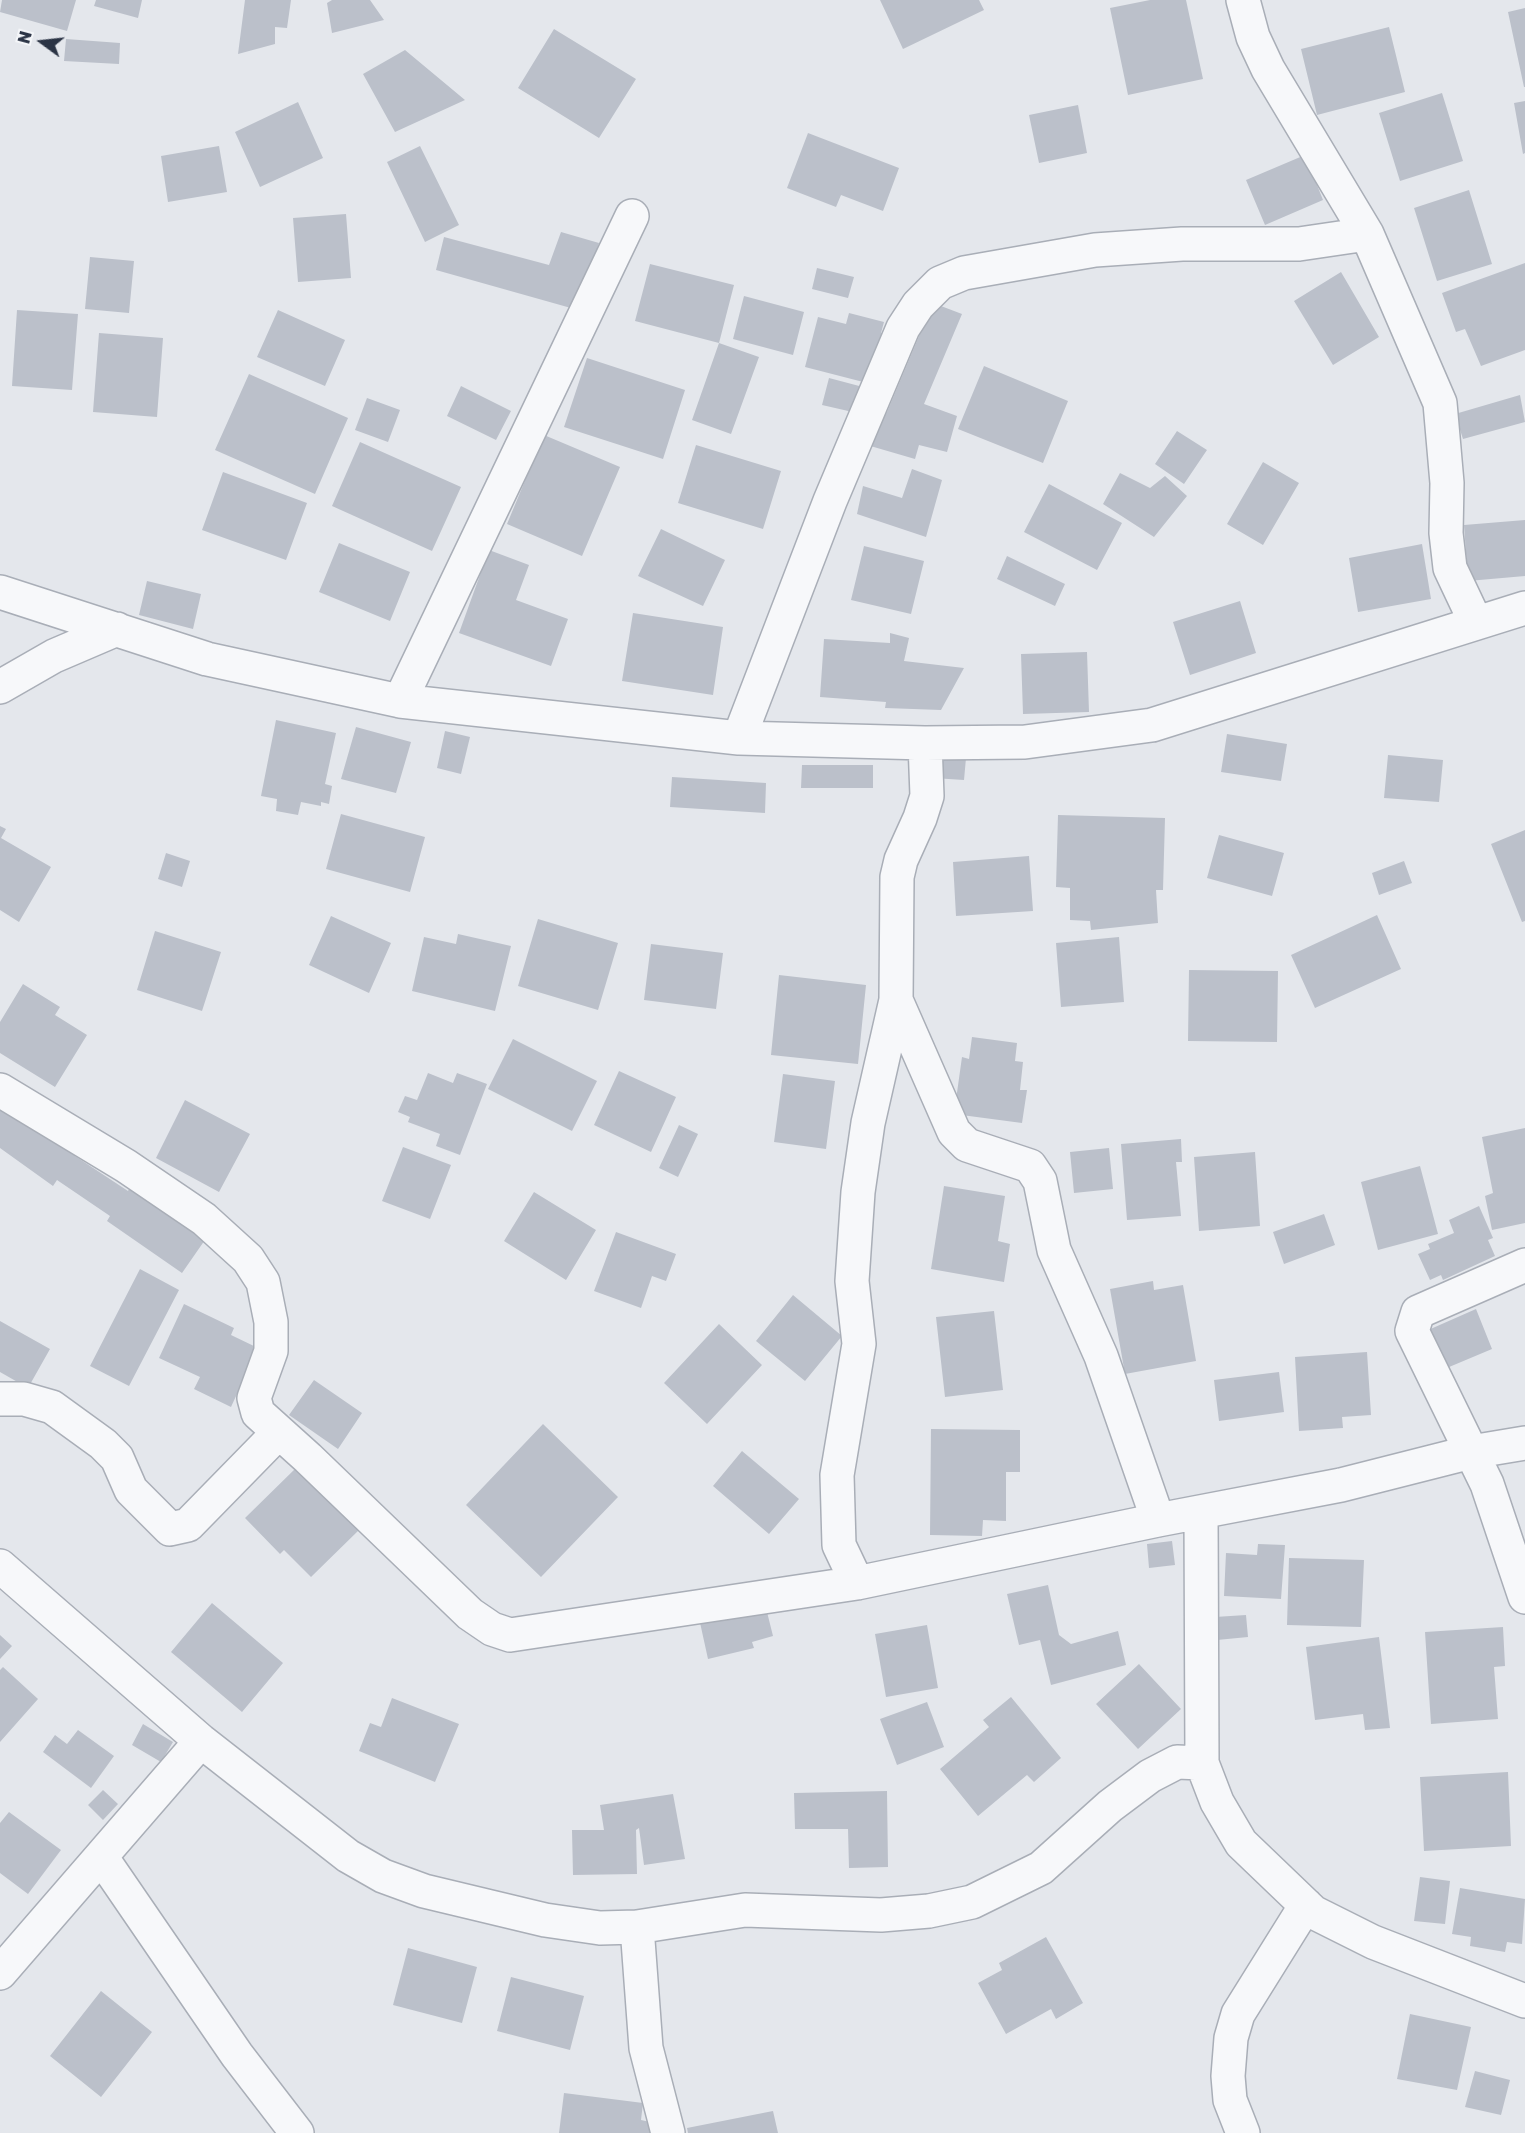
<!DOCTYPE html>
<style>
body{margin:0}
#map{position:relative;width:1525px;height:2133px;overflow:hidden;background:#e4e7ec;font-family:"Golos Text",sans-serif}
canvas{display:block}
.north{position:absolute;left:12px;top:12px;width:60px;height:60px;-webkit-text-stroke:4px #f4f6f9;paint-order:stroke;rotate:285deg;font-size:16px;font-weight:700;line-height:24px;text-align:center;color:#2b3445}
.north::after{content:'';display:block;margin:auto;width:21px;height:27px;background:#2b3445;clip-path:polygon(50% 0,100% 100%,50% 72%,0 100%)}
</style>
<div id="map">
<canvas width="1525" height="2133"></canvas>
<div class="north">N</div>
</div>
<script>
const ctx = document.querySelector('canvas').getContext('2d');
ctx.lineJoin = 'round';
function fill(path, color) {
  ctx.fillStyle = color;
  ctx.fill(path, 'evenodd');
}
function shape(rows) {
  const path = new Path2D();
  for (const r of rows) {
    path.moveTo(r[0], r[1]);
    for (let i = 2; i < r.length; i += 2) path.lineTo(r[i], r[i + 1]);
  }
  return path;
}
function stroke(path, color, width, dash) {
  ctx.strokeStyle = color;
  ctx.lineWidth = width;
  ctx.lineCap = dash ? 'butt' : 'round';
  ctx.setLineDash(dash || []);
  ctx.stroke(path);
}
const building = shape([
 [2,0,76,0,67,31,0,12],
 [96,0,142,0,138,18,94,6],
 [245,0,291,0,287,28,275,27,275,44,238,54],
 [332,0,370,0,384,20,332,33,327,3],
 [880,0,979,0,984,10,903,49],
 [1150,0,1186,0,1203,79,1128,95,1110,8],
 [1525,8,1525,87,1524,87,1508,12],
 [1389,27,1405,92,1317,115,1301,49],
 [554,29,636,79,599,138,518,88],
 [66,39,120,43,119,64,64,61],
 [405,50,465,100,395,132,363,74],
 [1442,93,1463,161,1400,181,1379,113],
 [1525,101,1525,153,1523,154,1514,103],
 [298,102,323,158,260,187,235,132],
 [1078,105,1087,153,1039,163,1029,115],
 [808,133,899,168,883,211,841,195,836,207,787,188],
 [219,146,227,192,168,202,161,156],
 [420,146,459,225,425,242,387,162],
 [1305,155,1323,200,1265,225,1246,180],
 [1469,190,1492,264,1437,281,1414,208],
 [346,214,351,278,298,282,293,218],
 [561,232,599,243,578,310,436,270,444,237,549,265],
 [90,257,134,261,129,313,85,309],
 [1525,263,1525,350,1481,366,1465,329,1456,332,1442,293],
 [650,264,734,285,719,343,635,321],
 [817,268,854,277,848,298,812,289],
 [1341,272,1379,337,1333,365,1294,301],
 [744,296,804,312,793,355,733,339],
 [933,303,962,314,924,404,957,416,947,452,919,445,915,459,867,445,887,412],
 [17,310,78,314,72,390,12,386],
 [278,310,345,340,325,386,257,357],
 [849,313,884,322,881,333,884,334,871,384,805,367,818,317,846,324],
 [99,333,163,338,157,417,93,412],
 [719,343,759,357,731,434,692,420],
 [587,358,685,390,663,459,564,427],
 [984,366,1068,401,1043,463,958,429],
 [249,374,348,418,315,494,215,450],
 [829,378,863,387,857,413,822,405],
 [461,386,511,411,496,440,447,416],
 [1520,395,1525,422,1463,439,1455,414],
 [367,398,400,410,388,442,355,430],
 [1177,431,1207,450,1184,484,1155,464],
 [544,435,620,467,582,556,507,524],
 [360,442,461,487,432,551,332,506],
 [696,445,781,471,763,529,678,503],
 [1263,462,1299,483,1263,545,1227,524],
 [912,469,942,480,926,537,857,514,863,486,902,498],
 [223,472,307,503,286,560,202,530],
 [1120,473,1150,488,1165,476,1187,496,1154,537,1103,504],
 [1049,484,1122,523,1097,570,1024,532],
 [1525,520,1525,576,1468,581,1464,525],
 [661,529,725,560,703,606,638,576],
 [339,543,410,572,390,621,319,592],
 [1422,544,1431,599,1358,612,1349,558],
 [864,546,924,561,911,614,851,600],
 [489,550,529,565,516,600,568,619,551,666,459,633],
 [1007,556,1065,584,1055,606,997,579],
 [147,581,201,594,193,629,139,615],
 [1240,601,1256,653,1190,675,1173,622],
 [633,613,723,627,713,695,622,681],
 [890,633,909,638,904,661,964,668,941,710,885,708,886,702,820,697,824,639,890,643],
 [1087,652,1089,712,1023,714,1021,654],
 [276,720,336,733,325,784,332,786,329,804,321,802,321,806,301,802,298,815,276,811,277,799,261,796],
 [356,727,411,742,396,793,341,779],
 [445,731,470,737,461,774,437,768],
 [1227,734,1287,744,1281,781,1221,772],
 [1388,755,1443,760,1439,802,1384,798],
 [935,756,966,758,964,780,933,778],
 [802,765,873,765,873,788,801,788],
 [672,777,766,783,765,813,670,807],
 [341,814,425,837,410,892,326,869],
 [1058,815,1165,818,1163,890,1156,890,1158,923,1091,930,1090,921,1070,920,1070,888,1056,887],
 [0,826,6,829,1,838,51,867,19,922,0,910],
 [1525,830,1525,921,1522,922,1491,844],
 [1219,835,1284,853,1272,896,1207,878],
 [166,853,190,861,182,887,158,879],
 [1029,856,1033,911,956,916,953,862],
 [1404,861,1412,883,1379,895,1372,873],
 [1377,915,1401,969,1315,1008,1291,955],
 [331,916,391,943,369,993,309,965],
 [538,919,618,943,598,1010,518,986],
 [155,931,221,952,202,1011,137,990],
 [458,934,511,946,495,1011,412,991,424,937,456,944],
 [1119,937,1124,1002,1061,1007,1056,943],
 [651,944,723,953,716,1009,644,1000],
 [1189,970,1278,971,1277,1042,1188,1041],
 [779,975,866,985,858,1064,771,1055],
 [23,984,60,1007,55,1015,87,1035,55,1087,0,1053,0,1022],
 [972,1037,1017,1043,1015,1061,1023,1062,1020,1090,1027,1090,1022,1123,954,1114,962,1057,969,1059],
 [513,1039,597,1081,572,1131,488,1089],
 [619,1071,676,1097,651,1152,594,1125],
 [428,1073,453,1083,457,1073,487,1084,460,1155,436,1146,440,1134,408,1122,410,1117,398,1112,405,1096,417,1100],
 [783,1074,835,1081,826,1149,774,1142],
 [0,1093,79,1149,75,1156,128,1191,131,1185,207,1237,182,1273,107,1221,110,1216,57,1180,53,1186,0,1148],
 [185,1100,250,1134,219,1192,156,1158],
 [679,1125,698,1134,678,1177,659,1168],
 [1525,1128,1525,1223,1492,1230,1485,1196,1493,1193,1482,1137],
 [1181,1139,1182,1162,1176,1162,1181,1216,1127,1220,1121,1144],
 [403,1147,451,1165,430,1219,382,1201],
 [1109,1148,1113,1189,1074,1193,1070,1152],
 [1255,1152,1260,1226,1199,1231,1194,1157],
 [1420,1166,1438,1234,1378,1250,1361,1182],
 [944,1186,1005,1196,998,1241,1010,1244,1004,1282,931,1269],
 [534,1192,596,1230,566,1280,504,1241],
 [1479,1206,1493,1238,1488,1240,1495,1256,1443,1280,1441,1275,1430,1280,1418,1254,1430,1249,1428,1244,1454,1233,1449,1220],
 [1324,1214,1335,1245,1284,1264,1273,1232],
 [616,1232,676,1254,666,1281,652,1276,641,1308,594,1291],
 [140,1269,179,1290,129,1386,90,1366],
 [1153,1281,1154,1290,1183,1285,1196,1361,1125,1374,1110,1289],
 [793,1295,842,1336,805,1381,756,1341],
 [184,1304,234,1328,231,1335,258,1348,231,1407,194,1389,200,1377,159,1358],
 [1476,1309,1492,1349,1442,1370,1426,1331],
 [994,1311,1003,1390,945,1397,936,1317],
 [0,1321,50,1349,28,1388,0,1372],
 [719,1324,762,1365,707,1424,664,1383],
 [1367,1352,1371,1415,1342,1417,1343,1428,1299,1431,1295,1357],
 [1279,1372,1284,1412,1219,1421,1214,1380],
 [314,1380,362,1413,338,1449,289,1415],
 [543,1424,618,1497,541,1577,466,1505],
 [931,1429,1020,1430,1020,1472,1006,1472,1006,1521,983,1520,982,1536,930,1535],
 [742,1451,799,1499,769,1534,713,1486],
 [298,1466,359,1530,311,1577,284,1550,280,1554,245,1518],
 [1172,1541,1175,1565,1149,1568,1147,1544],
 [1258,1544,1285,1545,1281,1599,1224,1596,1226,1553,1257,1555],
 [1289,1558,1364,1560,1361,1627,1287,1625],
 [1048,1585,1059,1635,1071,1644,1118,1631,1126,1665,1051,1685,1040,1640,1019,1645,1007,1594],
 [212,1603,283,1663,242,1712,171,1652],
 [766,1608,773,1636,752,1642,754,1648,708,1659,699,1618],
 [1246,1615,1248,1637,1217,1640,1215,1617],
 [927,1625,938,1688,886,1697,875,1634],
 [1503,1627,1505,1666,1494,1667,1498,1719,1431,1724,1425,1632],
 [0,1635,12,1646,0,1659],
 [1379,1637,1390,1728,1365,1730,1363,1714,1315,1720,1306,1647],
 [1139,1664,1181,1709,1138,1749,1096,1704],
 [3,1667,38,1699,0,1742,0,1670],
 [1011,1697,1061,1758,1034,1782,1027,1775,978,1816,940,1769,989,1727,983,1720],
 [392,1698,459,1724,435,1782,359,1751,370,1723,381,1727],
 [927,1702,944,1747,897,1765,880,1719],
 [143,1724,173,1742,161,1762,132,1745],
 [78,1730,114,1756,91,1788,43,1752,55,1735,67,1744],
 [1508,1772,1511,1846,1424,1851,1420,1777],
 [103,1790,118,1804,103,1820,88,1805],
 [887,1791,888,1867,849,1868,848,1829,795,1829,794,1793],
 [673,1794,685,1859,644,1865,639,1828,636,1830,637,1874,573,1875,572,1830,604,1830,600,1805],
 [9,1812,61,1850,28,1894,0,1873,0,1823],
 [1420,1877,1450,1881,1445,1924,1414,1921],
 [1460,1888,1525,1899,1522,1944,1507,1942,1505,1952,1470,1946,1471,1937,1452,1934],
 [1046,1937,1083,2003,1056,2019,1051,2009,1006,2034,978,1983,1002,1970,999,1963],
 [408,1948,477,1967,462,2023,393,2005],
 [511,1977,584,1996,570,2050,497,2031],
 [101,1991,152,2032,101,2097,50,2056],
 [1410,2014,1471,2027,1457,2090,1397,2079],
 [1475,2071,1510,2080,1501,2115,1465,2107],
 [564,2093,643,2103,641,2120,650,2122,656,2133,559,2133],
 [773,2111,778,2133,688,2133,687,2128]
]);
const minor = shape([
 [1243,0,1253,37,1268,69,1367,234,1440,403,1447,483,1446,533,1450,568,1476,623],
 [0,592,207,659,400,701,739,738,925,743,1025,742,1152,725,1525,608],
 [0,687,54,656,117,629],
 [400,701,632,216],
 [739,738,830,501,903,328,918,305,940,283,964,273,1095,250,1182,244,1299,244,1367,234],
 [925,743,927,796,920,818,901,860,897,877,896,1000,954,1132,967,1145,1030,1166,1040,1181,1054,1250,1101,1356,1158,1520],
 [0,1090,126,1166,204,1219,248,1259,263,1282,271,1322,271,1351,254,1398,258,1413,308,1458,470,1614,492,1629,510,1635,857,1583,1158,1520,1341,1485,1471,1452,1525,1443],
 [1525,1265,1418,1312,1412,1331,1487,1484,1525,1597],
 [0,1399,24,1399,52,1407,103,1444,117,1458,131,1490,170,1529,188,1525,278,1433],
 [1201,1513,1202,1763,1217,1802,1241,1843,1313,1912,1373,1942,1525,2001],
 [0,1566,201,1741,348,1856,383,1876,424,1891,545,1920,600,1928,637,1927,745,1910,881,1915,929,1911,972,1902,1041,1868,1110,1806,1150,1776,1177,1762,1202,1763],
 [857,1583,839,1545,837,1475,859,1344,852,1281,858,1192,868,1123,896,1000],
 [102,1858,237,2055,297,2133],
 [637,1927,646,2048,668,2133],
 [0,1973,201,1741],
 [1243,2133,1230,2100,1228,2076,1231,2038,1238,2014,1306,1905]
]);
fill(building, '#bbc0ca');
stroke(minor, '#a9aeb7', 36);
stroke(minor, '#f7f8fa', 33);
</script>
